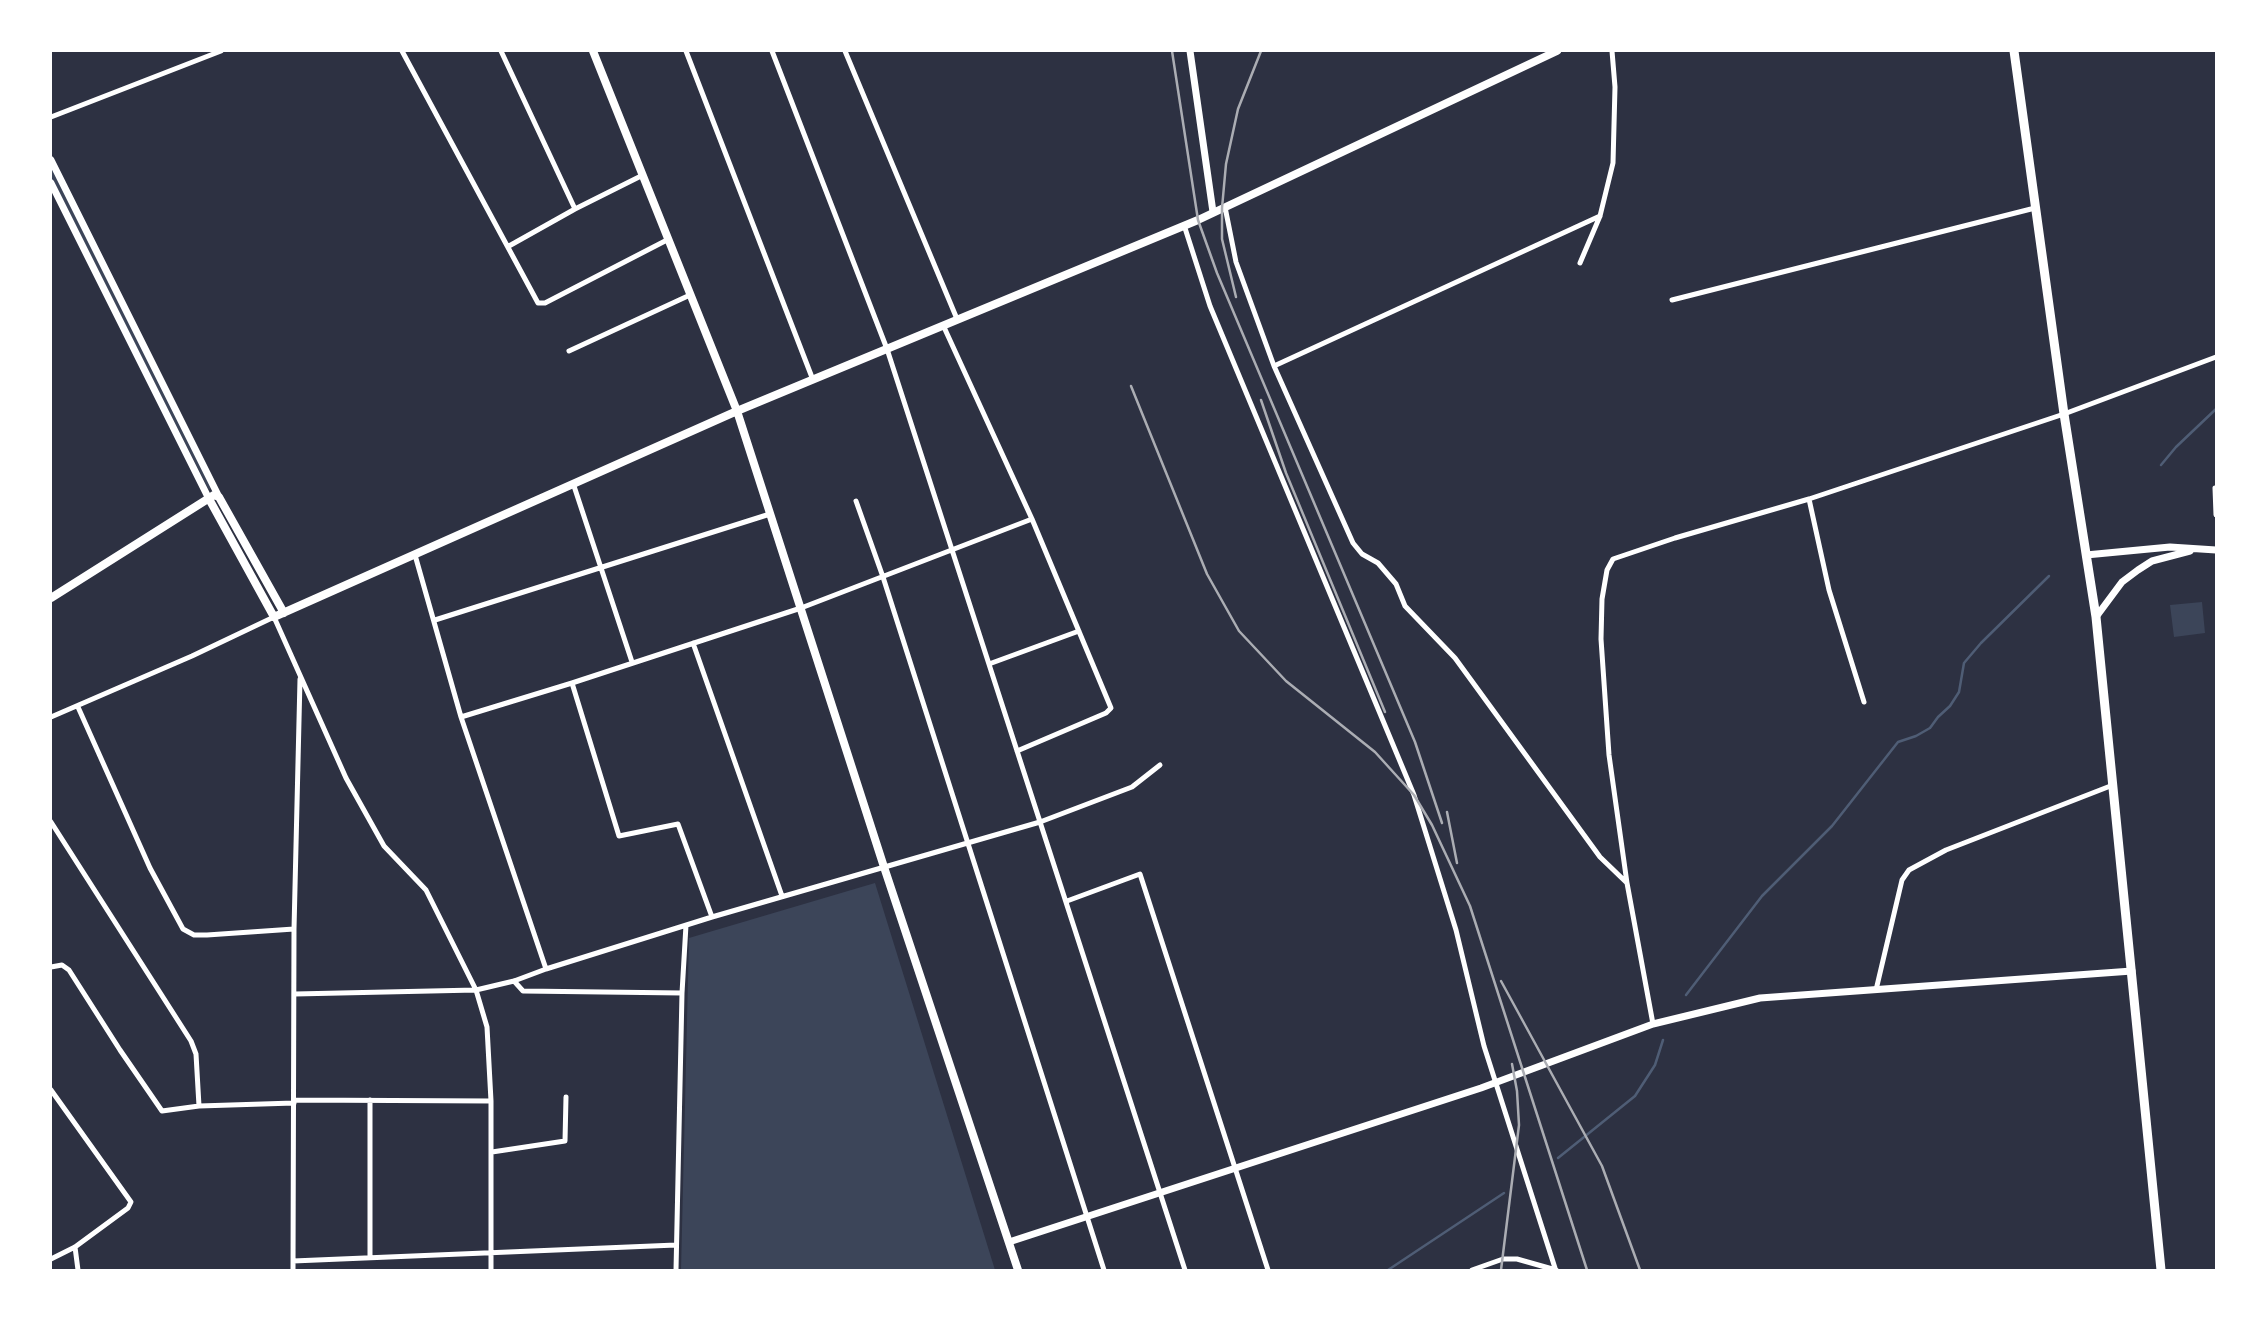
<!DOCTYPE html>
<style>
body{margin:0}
#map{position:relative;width:2267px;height:1321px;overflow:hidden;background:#2d3142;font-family:Montserrat,sans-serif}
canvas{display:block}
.frame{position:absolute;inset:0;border:52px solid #fff;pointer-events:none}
</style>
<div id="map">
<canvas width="2267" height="1321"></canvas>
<div class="frame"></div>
</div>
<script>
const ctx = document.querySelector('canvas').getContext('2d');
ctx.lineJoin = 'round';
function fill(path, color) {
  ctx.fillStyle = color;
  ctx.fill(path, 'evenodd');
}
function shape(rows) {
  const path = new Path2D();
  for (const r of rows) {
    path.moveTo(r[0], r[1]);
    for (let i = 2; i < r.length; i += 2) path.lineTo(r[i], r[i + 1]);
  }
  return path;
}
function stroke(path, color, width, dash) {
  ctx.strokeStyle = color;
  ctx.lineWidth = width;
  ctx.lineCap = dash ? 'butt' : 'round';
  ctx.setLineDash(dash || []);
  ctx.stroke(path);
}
const green = shape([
 [51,166,211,488,209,490,51,178],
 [2202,602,2205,633,2174,637,2170,605],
 [875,883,995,1270,681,1270,689,938]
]);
const stream = shape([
 [2161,465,2176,447,2216,409],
 [1686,995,1762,896,1832,826,1898,742,1916,736,1930,728,1938,717,1950,706,1959,692,1964,663,1981,643,2049,576],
 [1558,1158,1635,1096,1655,1065,1663,1040],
 [1388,1270,1504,1193]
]);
const minor = shape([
 [402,51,538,303,545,303,667,240],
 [501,51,575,209],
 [686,51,813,380],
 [772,51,887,349,1185,1270],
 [845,51,957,319],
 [51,117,221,51],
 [1225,207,1236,262,1274,366,1353,543,1362,554,1378,563,1396,584,1405,606,1455,658,1600,857,1627,883,1653,1024],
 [1184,225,1210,306,1414,795,1456,930,1484,1046,1555,1268],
 [509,246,575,209,643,175],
 [1580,263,1600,216,1613,163,1615,87,1612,51],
 [1672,300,2035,208],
 [943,325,1032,519,1111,708,1106,713,1017,751],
 [569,351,690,295],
 [1274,366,1600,216],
 [573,483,632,662],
 [2215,488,2216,515],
 [1809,499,1829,590,1864,702],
 [856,501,883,577,1104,1270],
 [415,555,461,717,546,969],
 [435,620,770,514],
 [693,643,782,896],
 [989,664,1079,631],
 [572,683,619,836,678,824,712,917],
 [78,707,150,868,183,929,194,935,207,935,294,929],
 [51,717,192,656,274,617,346,778,384,846,426,890,476,990,487,1027,491,1101,491,1270],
 [461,717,572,683,801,608,1032,519],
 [51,822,191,1041,196,1054,199,1106,294,1103],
 [1627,883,1609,755,1601,639,1602,599,1607,570,1613,559,1675,538,1809,499,2064,414,2216,357],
 [1067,901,1140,874,1268,1270],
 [51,967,62,965,69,970,120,1050,162,1111,199,1106],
 [514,981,523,991,682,993],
 [1876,990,1902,880,1909,870,1946,850,2113,785],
 [295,994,476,990,514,981,546,969,712,917,1040,822,1132,787,1160,765],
 [51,1090,131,1202,128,1208,75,1247,51,1259],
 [294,1100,491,1101],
 [370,1100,370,1257],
 [492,1152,565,1141,566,1097],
 [75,1247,78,1270],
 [293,1261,676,1245],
 [293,1270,294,929,300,679],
 [676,1270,682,993,686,925],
 [1472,1270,1503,1259,1517,1259,1556,1270]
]);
const tertiary = shape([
 [1190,51,1213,212],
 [51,160,219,497],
 [51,183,208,497],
 [2086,555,2170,547,2216,550],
 [2096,617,2122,582,2138,570,2152,561,2190,551],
 [1009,1242,1481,1088,1653,1024,1760,998,2132,971]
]);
const secondary = shape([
 [593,51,737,411,884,867,1018,1270],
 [208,497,274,617,737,411,1198,220,1557,51],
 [51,598,214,495,219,497,284,613]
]);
const primary = shape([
 [2014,51,2064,414,2096,617,2161,1270]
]);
const rail = shape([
 [1172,51,1198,220,1217,273,1415,742,1442,823],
 [1236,297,1222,239,1222,208,1226,164,1238,109,1261,51],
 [1131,386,1207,574,1239,631,1286,681,1375,752,1414,795,1432,825,1470,906,1587,1270],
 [1261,400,1286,473,1385,712],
 [1447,812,1457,863],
 [1501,981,1602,1166,1640,1270],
 [1501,1270,1519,1125,1517,1091,1512,1064]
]);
fill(green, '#3c4559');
stroke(stream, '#4f5d75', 2.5);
stroke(minor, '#fff', 5);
stroke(tertiary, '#fff', 7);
stroke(secondary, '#fff', 8);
stroke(primary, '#fff', 9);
stroke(rail, '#abadb3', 2.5);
</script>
